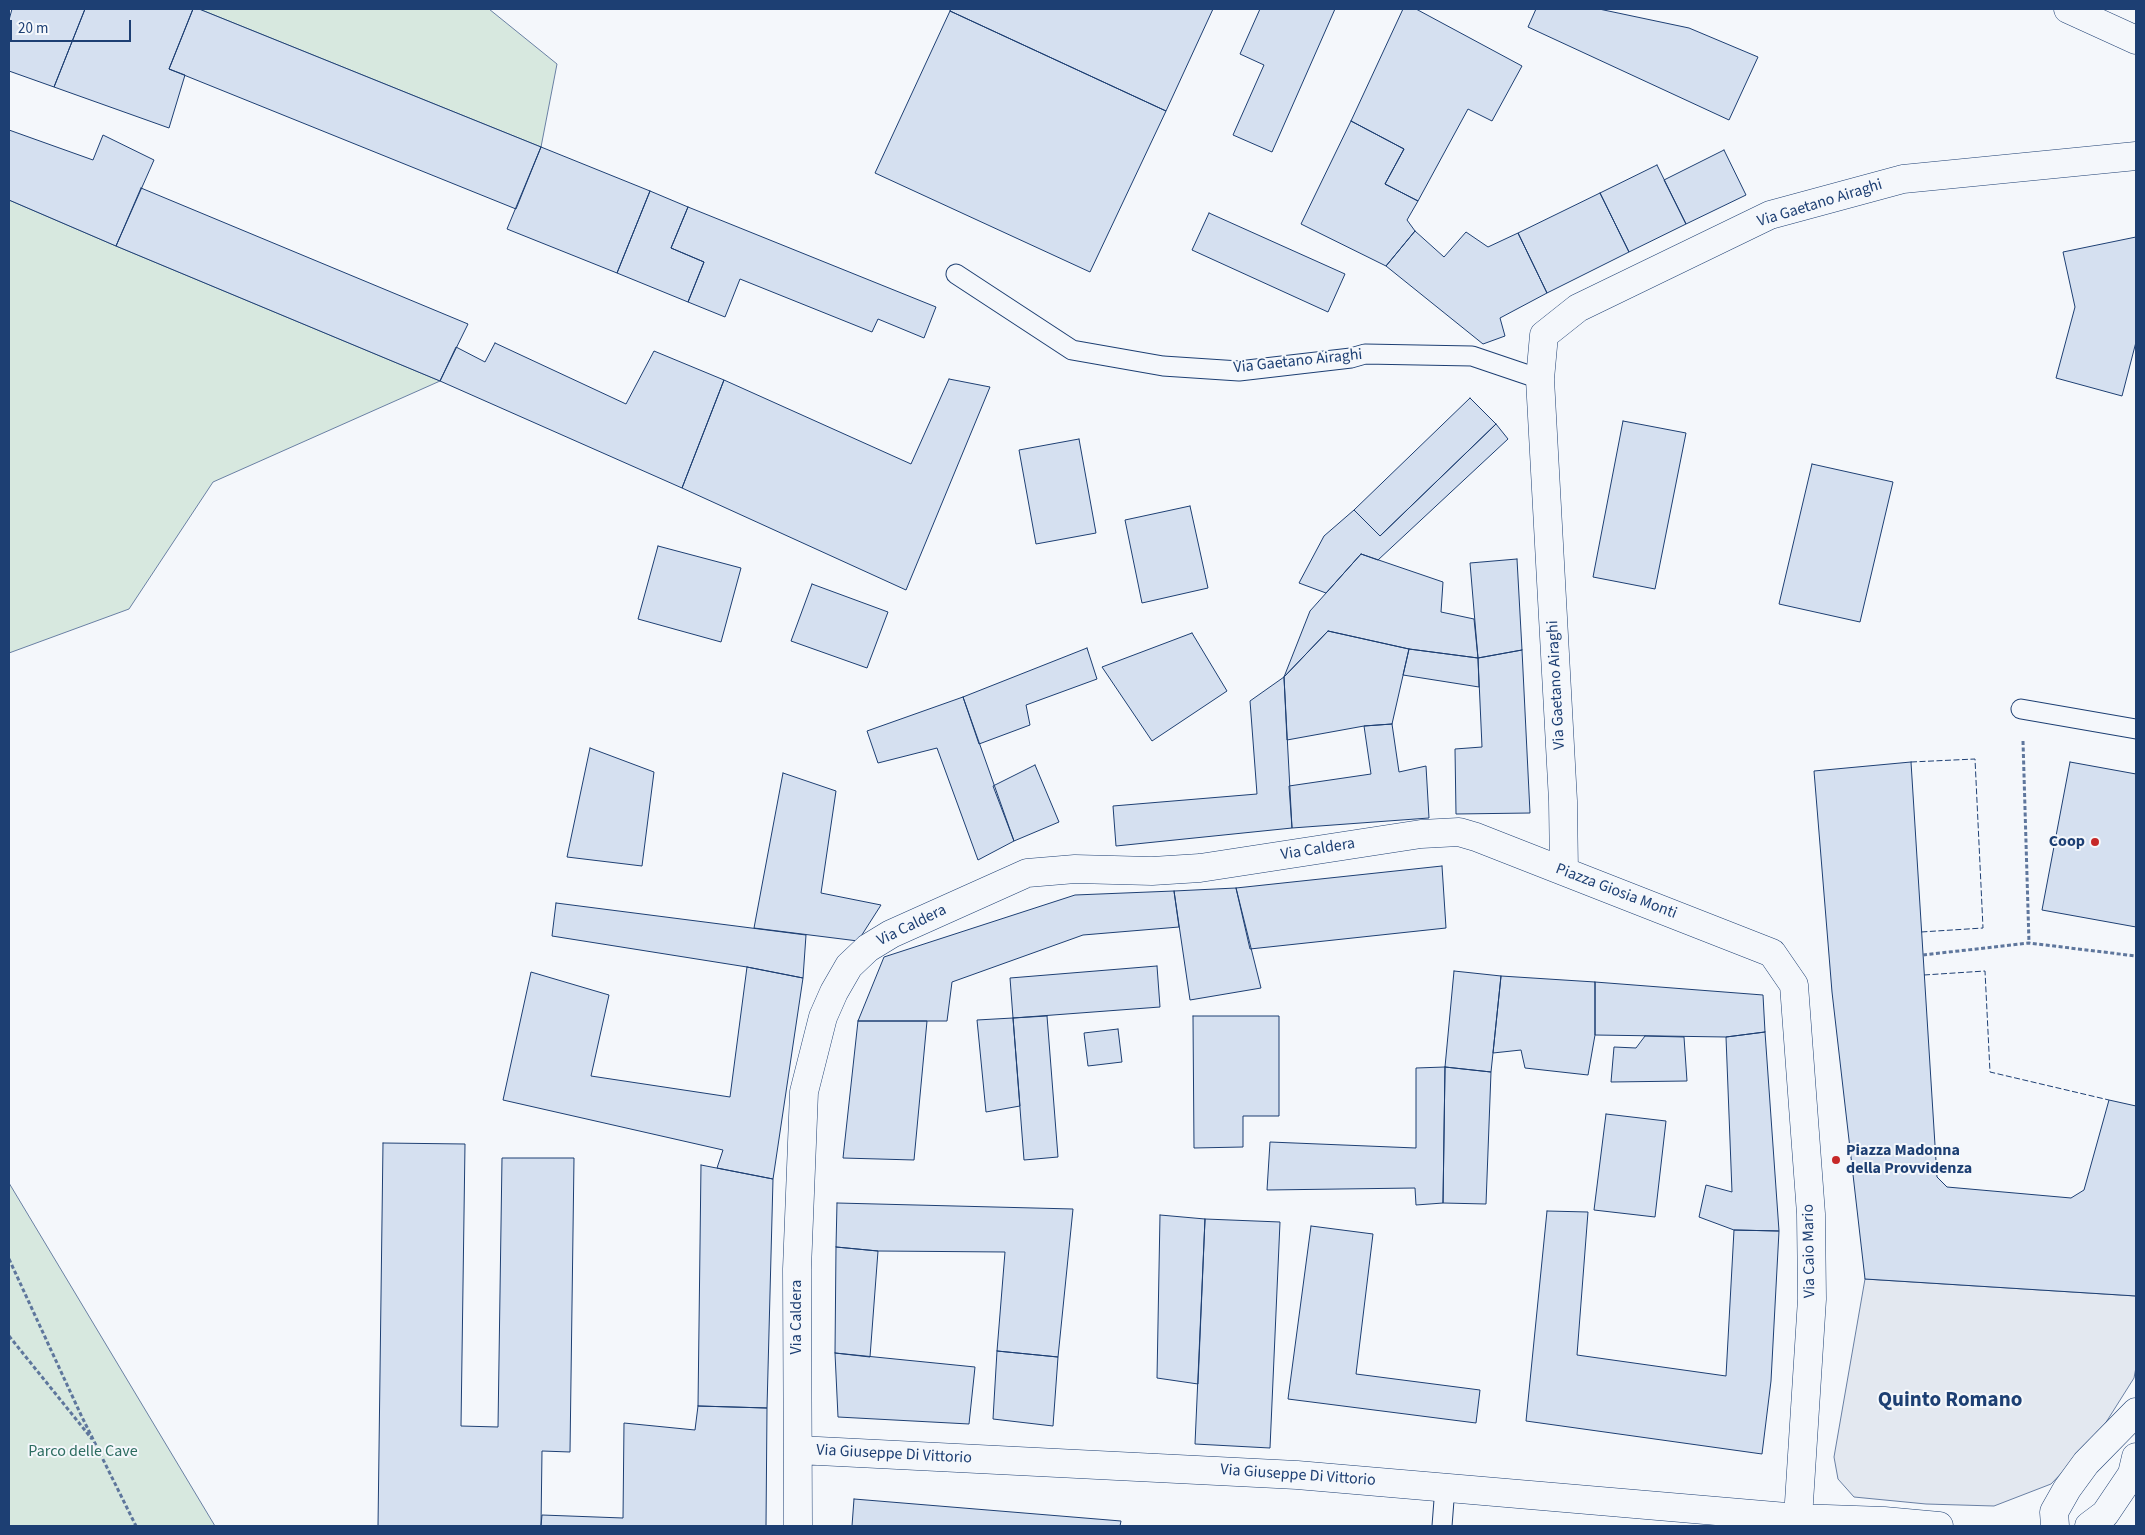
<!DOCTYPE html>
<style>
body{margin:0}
#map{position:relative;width:2145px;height:1535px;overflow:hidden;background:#f4f7fb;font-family:"Source Sans 3",sans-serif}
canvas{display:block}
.frame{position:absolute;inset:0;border:10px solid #1d3f73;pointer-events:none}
.scale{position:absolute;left:10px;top:20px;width:121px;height:22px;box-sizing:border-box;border:2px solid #1d3f73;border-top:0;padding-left:6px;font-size:15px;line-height:18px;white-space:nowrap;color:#1d3f73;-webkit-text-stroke:4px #f4f7fb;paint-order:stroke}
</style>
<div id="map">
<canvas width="2145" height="1535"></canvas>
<div class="frame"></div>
<div class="scale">20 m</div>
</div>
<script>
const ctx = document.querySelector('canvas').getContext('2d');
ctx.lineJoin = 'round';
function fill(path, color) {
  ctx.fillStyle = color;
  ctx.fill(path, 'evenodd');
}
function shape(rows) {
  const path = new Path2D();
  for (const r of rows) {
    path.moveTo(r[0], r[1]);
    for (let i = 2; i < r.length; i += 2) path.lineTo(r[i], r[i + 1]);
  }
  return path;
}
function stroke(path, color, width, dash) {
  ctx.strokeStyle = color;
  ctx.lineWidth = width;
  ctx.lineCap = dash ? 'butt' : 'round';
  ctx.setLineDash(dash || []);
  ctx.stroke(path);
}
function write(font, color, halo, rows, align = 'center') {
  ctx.font = font + ' "Source Sans 3",sans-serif';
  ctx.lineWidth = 4;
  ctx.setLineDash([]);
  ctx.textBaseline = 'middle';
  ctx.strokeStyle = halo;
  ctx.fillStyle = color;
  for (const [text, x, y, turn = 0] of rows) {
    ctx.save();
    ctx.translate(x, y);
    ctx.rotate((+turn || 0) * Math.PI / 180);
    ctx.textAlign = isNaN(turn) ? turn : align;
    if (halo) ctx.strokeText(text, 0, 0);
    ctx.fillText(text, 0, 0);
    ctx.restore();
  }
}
const green = shape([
 [199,9,489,9,557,64,541,147,199,9],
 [9,200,116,246,440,381,213,482,129,609,9,653,9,200],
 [9,1183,215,1526,9,1526,9,1183]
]);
const parking = shape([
 [1865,1279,2136,1296,2136,1367,2134,1378,2098,1435,2051,1484,1994,1506,1926,1504,1854,1497,1838,1479,1834,1457,1865,1279]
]);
const building = shape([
 [12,9,85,9,54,87,9,71,9,20,12,9],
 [85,9,193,9,169,69,185,75,169,128,54,87,85,9],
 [193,9,199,9,541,147,516,209,169,69,193,9],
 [951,9,1213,9,1166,111,950,11,951,9],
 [1260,9,1335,9,1272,152,1233,135,1264,65,1240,54,1260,9],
 [1403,9,1416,9,1522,66,1492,121,1468,109,1418,201,1385,184,1404,149,1351,121,1403,9],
 [1536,9,1599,9,1689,28,1758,57,1729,120,1528,27,1536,9],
 [950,11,1166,111,1090,272,875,173,950,11],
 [1351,121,1404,149,1385,184,1418,201,1407,220,1415,231,1386,266,1301,224,1351,121],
 [9,130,93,160,103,135,154,160,116,246,9,200,9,130],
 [541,147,650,191,617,273,507,229,541,147],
 [1724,150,1746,195,1686,224,1664,180,1724,150],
 [1657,165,1686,224,1629,252,1600,193,1657,165],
 [141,188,468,324,440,381,116,246,141,188],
 [650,191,688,207,671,248,704,262,688,302,617,273,650,191],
 [1600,193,1629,252,1547,293,1518,233,1600,193],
 [688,207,936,307,924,338,878,319,872,332,740,279,725,317,688,302,704,262,671,248,688,207],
 [1209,213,1345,274,1328,312,1192,250,1209,213],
 [1415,231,1444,257,1466,232,1488,247,1518,233,1547,293,1500,318,1505,336,1483,344,1386,266,1415,231],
 [2136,237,2136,342,2122,396,2056,378,2075,307,2063,252,2136,237],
 [495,343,626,404,654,351,724,380,682,488,440,381,456,347,485,362,495,343],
 [949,379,990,387,906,590,682,488,724,380,911,464,949,379],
 [1470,398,1496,424,1380,536,1354,510,1470,398],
 [1623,421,1686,433,1655,589,1593,577,1623,421],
 [1496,424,1508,439,1378,560,1361,554,1326,593,1299,583,1324,536,1354,510,1380,536,1496,424],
 [1079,439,1096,533,1036,544,1019,450,1079,439],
 [1812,464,1893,482,1860,622,1779,604,1812,464],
 [1190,506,1208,588,1142,603,1125,520,1190,506],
 [658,546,741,568,721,642,638,619,658,546],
 [1361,554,1443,582,1441,612,1474,619,1478,658,1409,649,1328,631,1284,677,1310,611,1361,554],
 [1517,559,1522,650,1478,658,1470,563,1517,559],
 [812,584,888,612,867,668,791,641,812,584],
 [1328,631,1409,649,1392,724,1364,726,1287,740,1284,677,1328,631],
 [1192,633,1227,691,1152,741,1102,667,1192,633],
 [1087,648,1097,679,1026,705,1030,725,979,744,963,697,1087,648],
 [1409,649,1478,658,1479,687,1403,675,1409,649],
 [1522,650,1530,813,1456,814,1455,749,1482,747,1478,658,1522,650],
 [1284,677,1292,828,1116,846,1113,806,1257,794,1250,701,1284,677],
 [963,697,1014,841,978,860,937,748,878,763,867,731,963,697],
 [1392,724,1399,772,1426,766,1429,818,1292,828,1289,786,1371,774,1364,726,1392,724],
 [590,748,654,772,642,866,567,857,590,748],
 [1911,762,1937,1177,1947,1187,2071,1198,2084,1190,2109,1100,2136,1106,2136,1296,1865,1279,1832,992,1814,771,1911,762],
 [2070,762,2136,774,2136,927,2042,910,2070,762],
 [1035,765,1059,822,1014,841,993,786,1035,765],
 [783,773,836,791,821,893,881,905,858,941,754,928,783,773],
 [1442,866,1446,928,1250,949,1236,888,1442,866],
 [1236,888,1261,988,1190,1000,1174,891,1236,888],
 [1174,891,1179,927,1083,935,952,982,947,1021,858,1021,884,957,1075,895,1174,891],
 [556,903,806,935,803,978,747,967,552,936,556,903],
 [1157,966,1160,1007,1013,1018,1010,978,1157,966],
 [747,967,803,978,773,1179,717,1168,723,1150,503,1100,531,972,609,995,591,1076,730,1097,747,967],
 [1454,971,1501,976,1491,1072,1445,1067,1454,971],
 [1501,976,1595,982,1595,1035,1588,1075,1525,1068,1521,1050,1493,1053,1501,976],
 [1595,982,1763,995,1765,1032,1726,1037,1595,1035,1595,982],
 [1047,1016,1058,1157,1024,1160,1013,1018,1047,1016],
 [1193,1016,1279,1016,1279,1116,1243,1116,1243,1147,1194,1148,1193,1016],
 [1013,1018,1020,1106,986,1112,977,1020,1013,1018],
 [858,1021,927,1021,914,1160,843,1158,858,1021],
 [1118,1029,1122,1062,1088,1066,1084,1033,1118,1029],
 [1765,1032,1779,1231,1734,1230,1699,1217,1706,1185,1732,1192,1726,1037,1765,1032],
 [1645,1036,1684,1037,1687,1081,1611,1082,1614,1047,1636,1048,1645,1036],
 [1445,1067,1443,1203,1416,1205,1415,1188,1267,1190,1270,1142,1416,1148,1416,1068,1445,1067],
 [1445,1067,1491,1072,1486,1204,1443,1203,1445,1067],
 [1606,1114,1666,1121,1655,1217,1594,1210,1606,1114],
 [383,1143,465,1144,461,1426,498,1427,502,1158,574,1158,570,1452,542,1451,541,1526,378,1526,383,1143],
 [701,1165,773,1179,767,1408,698,1406,701,1165],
 [837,1203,1073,1209,1058,1357,997,1351,1005,1252,878,1251,836,1247,837,1203],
 [1547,1211,1588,1212,1577,1355,1726,1376,1734,1230,1779,1231,1771,1381,1762,1454,1526,1421,1547,1211],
 [1160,1215,1205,1219,1198,1384,1157,1378,1160,1215],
 [1205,1219,1280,1222,1270,1448,1195,1444,1205,1219],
 [1311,1226,1373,1234,1356,1374,1480,1390,1476,1423,1288,1399,1311,1226],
 [836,1247,878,1251,870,1357,835,1353,836,1247],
 [997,1351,1058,1357,1053,1426,993,1419,997,1351],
 [835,1353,975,1367,969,1424,838,1417,835,1353],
 [698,1406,767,1408,766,1526,541,1526,542,1515,623,1518,624,1423,695,1430,698,1406],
 [854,1499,1121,1521,1120,1526,852,1526,854,1499]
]);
const path = shape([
 [2023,741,2029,943],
 [1923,955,2029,943,2136,956],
 [9,1259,81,1415,136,1526],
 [9,1336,92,1439]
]);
const service = shape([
 [956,274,1072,350,1163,366,1239,371,1351,358,1365,354,1472,356,1540,379],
 [2021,709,2136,729],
 [1442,1526,1445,1487]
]);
const minor = shape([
 [2068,9,2136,40],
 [1564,871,1563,801,1540,379,1544,335,1578,308,1770,215,1903,179,2136,156],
 [798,1450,1297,1475,1798,1518,1884,1521,1939,1526],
 [798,1526,797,1269,804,1092,823,1017,834,992,849,966,868,948,891,934,1027,873,1075,869,1152,871,1200,868,1421,834,1459,832,1476,837,1772,953,1794,985,1811,1214,1812,1299,1798,1518],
 [2055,1526,2054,1512,2067,1489,2086,1463,2136,1412],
 [2089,1526,2105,1514,2132,1474,2136,1457]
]);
const fence = shape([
 [1911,762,1975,759,1983,928,1921,932],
 [1924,975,1985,971,1990,1072,2109,1100]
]);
const markers = [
 [2095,842,5,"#c62828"],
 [1836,1160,5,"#c62828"]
];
const streetNames = [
 ["Via Gaetano Airaghi",1820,204,-17],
 ["Via Gaetano Airaghi",1298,362,-6],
 ["Via Gaetano Airaghi",1557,685,-93],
 ["Via Caldera",1318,850,-9],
 ["Piazza Giosia Monti",1616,892,21],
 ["Via Caldera",912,926,-26],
 ["Via Caio Mario",1810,1251,-91],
 ["Via Caldera",797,1317,-90],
 ["Via Giuseppe Di Vittorio",894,1455,3],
 ["Via Giuseppe Di Vittorio",1298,1476,4]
];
const poiNames = [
 ["Coop",2085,842],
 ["Piazza Madonna",1846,1151,"left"],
 ["della Provvidenza",1846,1169,"left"]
];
const parkNames = [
 ["Parco delle Cave",83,1452]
];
const districtNames = [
 ["Quinto Romano",1950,1401]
];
fill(green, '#d7e8df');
stroke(green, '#687fa3', 1);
fill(parking, '#e3e8f0');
stroke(parking, '#687fa3', 1);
fill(building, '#d5e0f0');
stroke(building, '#1d3f73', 1);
stroke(service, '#1d3f73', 21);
stroke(minor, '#1d3f73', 29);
stroke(path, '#5e769c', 3, [4, 2.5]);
stroke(service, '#f4f7fb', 19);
stroke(minor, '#f4f7fb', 28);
stroke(fence, '#1d3f73', 1, [6, 2.5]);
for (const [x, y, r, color] of markers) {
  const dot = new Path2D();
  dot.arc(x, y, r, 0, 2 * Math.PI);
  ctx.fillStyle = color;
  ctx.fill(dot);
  stroke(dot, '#f4f7fb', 2);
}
write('16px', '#1d3f73', '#f4f7fb', streetNames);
write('bold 16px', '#1d3f73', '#f4f7fb', poiNames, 'right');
write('16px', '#2c6c60', '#f4f7fb', parkNames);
write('bold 21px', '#1d3f73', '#f4f7fb', districtNames);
</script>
